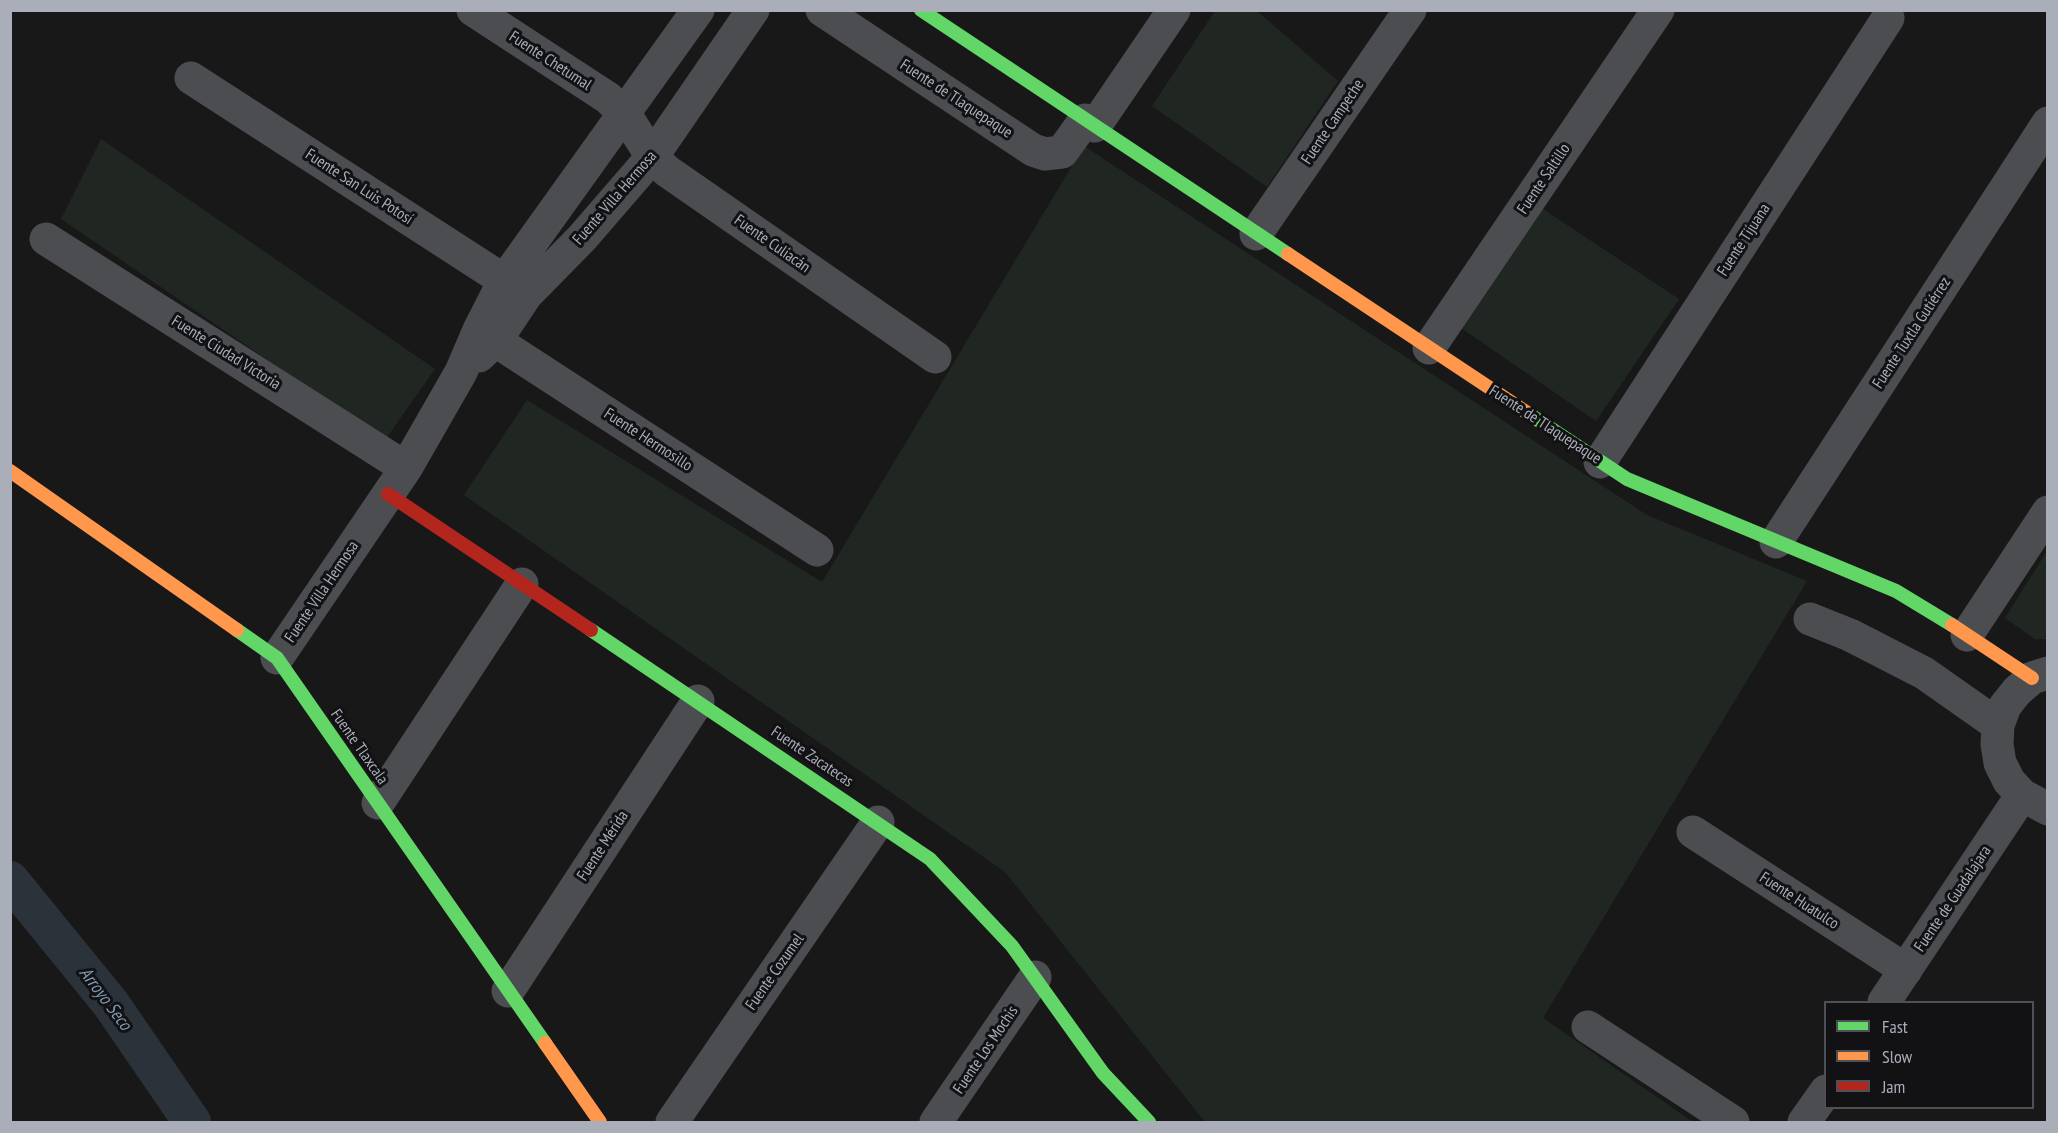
<!DOCTYPE html>
<meta charset="utf-8">
<style>
body{margin:0}
#map{position:relative;width:2058px;height:1133px;overflow:hidden;background:#181818;font-family:"PT Sans Narrow",sans-serif}
canvas{display:block}
.frame{position:absolute;inset:0;border:12px solid #a9aeb9;pointer-events:none}
.legend{position:absolute;left:1824px;top:1001px;width:210px;height:108px;box-sizing:border-box;background:#121214;border:2px solid #4e5056;margin:0;padding:8px 10px;list-style:none;font-size:18px;color:#a9aeb9}
.legend li{display:flex;align-items:center;gap:12px;height:30px}
.legend b{width:30px;border:2px solid #4e5056}
</style>
<div id="map">
<canvas width="2058" height="1133"></canvas>
<div class="frame"></div>
<ul class="legend">
<li><b style="height:8px;background:#63d668"></b>Fast</li>
<li><b style="height:8px;background:#ff974d"></b>Slow</li>
<li><b style="height:8px;background:#b3261e"></b>Jam</li>
</ul>
</div>
<script>
const ctx = document.querySelector('canvas').getContext('2d');
ctx.lineJoin = 'round';
function fill(path, color) {
  ctx.fillStyle = color;
  ctx.fill(path, 'evenodd');
}
function shape(rows) {
  const path = new Path2D();
  for (const r of rows) {
    path.moveTo(r[0], r[1]);
    for (let i = 2; i < r.length; i += 2) path.lineTo(r[i], r[i + 1]);
  }
  return path;
}
function stroke(path, color, width, dash) {
  ctx.strokeStyle = color;
  ctx.lineWidth = width;
  ctx.lineCap = dash ? 'butt' : 'round';
  ctx.setLineDash(dash || []);
  ctx.stroke(path);
}
function write(font, color, halo, rows, align = 'center') {
  ctx.font = font + ' "PT Sans Narrow",sans-serif';
  ctx.lineWidth = 6;
  ctx.setLineDash([]);
  ctx.textBaseline = 'middle';
  ctx.strokeStyle = halo;
  ctx.fillStyle = color;
  for (const [text, x, y, turn = 0] of rows) {
    ctx.save();
    ctx.translate(x, y);
    ctx.rotate((+turn || 0) * Math.PI / 180);
    ctx.textAlign = isNaN(turn) ? turn : align;
    if (halo) ctx.strokeText(text, 0, 0);
    ctx.fillText(text, 0, 0);
    ctx.restore();
  }
}
const green = shape([
 [1215,11,1257,11,1338,81,1267,187,1152,106],
 [101,139,435,369,385,440,61,219],
 [1084,146,1647,515,1807,581,1543,1018,1693,1122,1205,1122,1005,872,464,495,527,400,822,582],
 [1543,209,1679,299,1596,421,1461,328],
 [2047,551,2047,639,2035,639,2005,618]
]);
const canal = shape([
 [10,880,111,1004,192,1122]
]);
const street = shape([
 [473,10,608,98,625,114,652,157,667,171,935,357],
 [822,10,1033,150,1045,154,1062,152,1085,120],
 [191,78,522,292],
 [1095,126,1174,10],
 [1256,234,1410,10],
 [46,239,406,468],
 [479,330,817,550],
 [1429,348,1658,10],
 [479,356,496,340,526,295,582,238,652,157,753,10],
 [1600,462,1888,18],
 [1776,542,2048,123],
 [1810,619,1850,635,1924,673,1998,725],
 [1967,635,2048,512],
 [277,658,406,468,461,372,479,330,504,281,698,10],
 [2048,673,2032,678,2017,691,2005,706,1998,725,1997,744,2000,763,2009,781,2022,795,2048,809],
 [378,803,522,584],
 [1693,832,1906,970],
 [508,991,698,701],
 [1884,1002,2022,795],
 [1588,1027,1733,1122],
 [672,1122,878,822],
 [936,1122,1035,977],
 [1804,1122,1826,1091]
]);
const fast = shape([
 [921,10,1288,254],
 [1529,414,1627,479,1896,591,1952,625],
 [237,630,277,658,545,1043],
 [591,630,930,859,1012,946,1103,1073,1149,1122]
]);
const slow = shape([
 [1288,254,1529,414],
 [10,471,237,630],
 [1952,625,2032,678],
 [545,1043,600,1122]
]);
const jam = shape([
 [388,494,591,630]
]);
const streetNames = [
 ["Fuente Chetumal",550,61,33],
 ["Fuente de Tlaquepaque",956,99,33],
 ["Fuente Campeche",1333,122,-56],
 ["Fuente Saltillo",1544,179,-56],
 ["Fuente San Luis Potosí",359,187,33],
 ["Fuente Villa Hermosa",615,198,-49],
 ["Fuente Tijuana",1744,240,-57],
 ["Fuente Culiacán",772,244,35],
 ["Fuente Tuxtla Gutiérrez",1912,333,-57],
 ["Fuente Ciudad Victoria",226,353,32],
 ["Fuente de Tlaquepaque",1545,425,33],
 ["Fuente Hermosillo",648,440,33],
 ["Fuente Villa Hermosa",322,592,-56],
 ["Fuente Tlaxcala",359,747,55],
 ["Fuente Zacatecas",812,757,34],
 ["Fuente Mérida",603,846,-57],
 ["Fuente de Guadalajara",1953,899,-56],
 ["Fuente Huatulco",1799,901,33],
 ["Fuente Cozumel",775,972,-55],
 ["Fuente Los Mochis",986,1050,-56]
];
const waterNames = [
 ["Arroyo Seco",105,999,53]
];
fill(green, '#202722');
stroke(canal, '#2b323a', 38);
stroke(street, '#4c4d51', 33);
stroke(fast, '#63d668', 14);
stroke(slow, '#ff974d', 14);
stroke(jam, '#b3261e', 14);
write('16px', '#a9aeb9', '#121214', streetNames);
write('italic 18px', '#819ab4', '#121214', waterNames);
</script>
